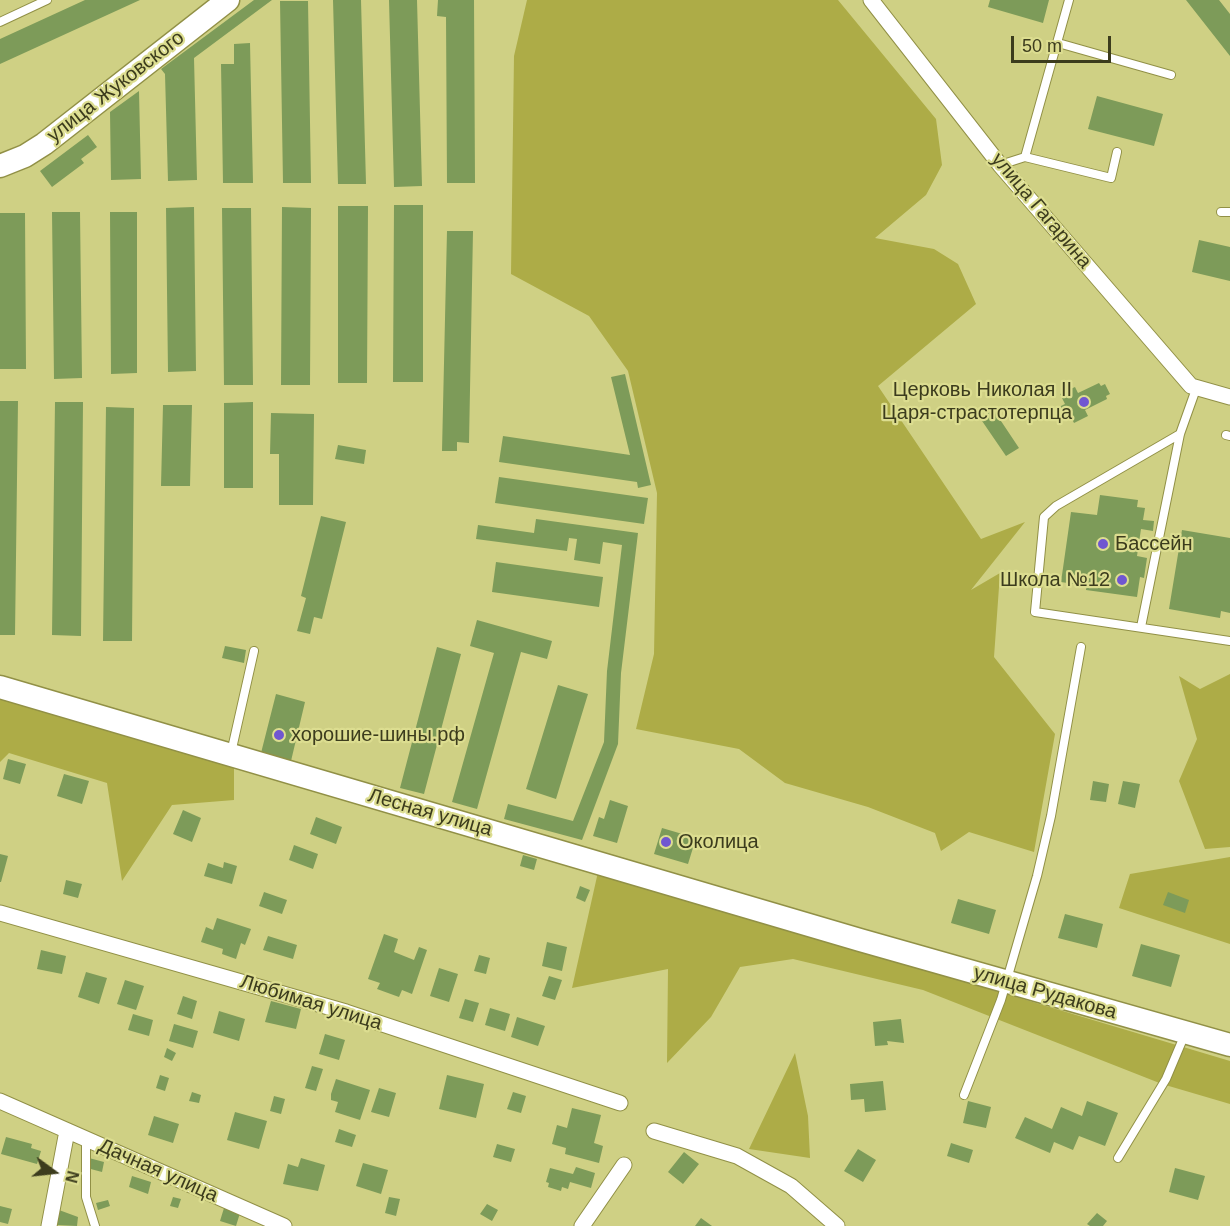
<!DOCTYPE html>
<meta charset="utf-8">
<style>
body{margin:0}
#map{position:relative;width:1230px;height:1226px;overflow:hidden;background:#cfd084;font-family:Arial,sans-serif}
canvas{display:block}
.north{position:absolute;left:24px;top:1142px;width:60px;height:60px;-webkit-text-stroke:4px #dcdd90;paint-order:stroke;rotate:105deg;font-size:16px;font-weight:700;line-height:24px;text-align:center;color:#3c3c1d}
.north::after{content:'';display:block;margin:auto;width:21px;height:27px;background:#3c3c1d;clip-path:polygon(50% 0,100% 100%,50% 72%,0 100%)}
.scale{position:absolute;left:1011px;top:36px;width:100px;height:27px;box-sizing:border-box;border:3px solid #3c3c1d;border-top:0;padding-left:8px;font-size:18px;line-height:21px;white-space:nowrap;color:#3c3c1d;-webkit-text-stroke:4px #dcdd90;paint-order:stroke}
</style>
<div id="map">
<canvas width="1230" height="1226"></canvas>
<div class="north">N</div>
<div class="scale">50 m</div>
</div>
<script>
const ctx = document.querySelector('canvas').getContext('2d');
ctx.lineJoin = 'round';
function fill(path, color) {
  ctx.fillStyle = color;
  ctx.fill(path, 'evenodd');
}
function shape(rows) {
  const path = new Path2D();
  for (const r of rows) {
    path.moveTo(r[0], r[1]);
    for (let i = 2; i < r.length; i += 2) path.lineTo(r[i], r[i + 1]);
  }
  return path;
}
function stroke(path, color, width, dash) {
  ctx.strokeStyle = color;
  ctx.lineWidth = width;
  ctx.lineCap = dash ? 'butt' : 'round';
  ctx.setLineDash(dash || []);
  ctx.stroke(path);
}
function write(font, color, halo, rows, align = 'center') {
  ctx.font = font + ' Arial,sans-serif';
  ctx.lineWidth = 4.5;
  ctx.setLineDash([]);
  ctx.textBaseline = 'middle';
  ctx.strokeStyle = halo;
  ctx.fillStyle = color;
  for (const [text, x, y, turn = 0] of rows) {
    ctx.save();
    ctx.translate(x, y);
    ctx.rotate((+turn || 0) * Math.PI / 180);
    ctx.textAlign = isNaN(turn) ? turn : align;
    if (halo) ctx.strokeText(text, 0, 0);
    ctx.fillText(text, 0, 0);
    ctx.restore();
  }
}
const green = shape([
 [527,0,838,0,936,119,942,165,926,195,875,238,934,249,958,264,976,304,878,386,981,539,1025,522,971,590,1000,573,994,657,1055,734,1034,852,969,832,941,851,935,833,868,807,785,783,739,749,636,729,654,654,657,493,628,371,589,316,511,274,514,56],
 [1230,674,1230,847,1205,849,1179,781,1197,739,1179,676,1200,689],
 [0,698,234,764,234,800,172,805,122,881,107,783,9,753,0,762],
 [1230,857,1230,944,1119,908,1130,874],
 [598,872,1230,1061,1230,1104,1162,1084,923,990,793,959,740,967,711,1017,667,1063,668,969,572,988],
 [795,1053,808,1116,810,1158,749,1149]
]);
const building = shape([
 [85,0,140,0,0,64,0,39],
 [254,0,272,0,194,58,197,180,168,181,165,74,161,69],
 [333,0,361,0,366,184,338,184],
 [389,0,417,0,422,186,394,187],
 [438,0,474,0,475,183,447,183,446,17,437,16],
 [990,0,1049,0,1043,23,988,7],
 [1186,0,1219,0,1230,14,1230,56],
 [280,1,308,1,311,183,283,183],
 [250,43,253,183,223,183,221,64,234,64,234,44],
 [139,91,141,179,111,180,110,112],
 [1097,96,1163,114,1154,146,1088,129],
 [88,135,97,147,81,159,84,163,52,187,40,171],
 [394,205,423,205,423,382,393,382],
 [338,206,368,206,367,383,338,383],
 [194,207,196,371,168,372,166,208],
 [282,207,311,208,310,385,281,385],
 [222,208,251,208,253,385,224,385],
 [52,212,80,212,82,378,54,379],
 [110,212,137,212,137,373,111,374],
 [0,213,25,213,26,369,0,369],
 [447,231,473,231,469,443,457,442,457,451,442,451],
 [1199,240,1230,247,1230,281,1192,272],
 [625,374,651,485,638,488,637,482,499,462,503,436,630,455,611,377],
 [1099,383,1101,386,1105,384,1110,394,1106,396,1107,399,1085,410,1088,416,1074,423,1071,417,1064,421,1057,408,1065,404,1060,394,1075,387,1078,393],
 [0,401,18,401,15,635,0,635],
 [55,402,83,402,81,636,52,635],
 [253,402,253,488,224,488,224,403],
 [163,405,192,405,190,486,161,486],
 [106,407,134,408,132,641,103,641],
 [993,409,1019,448,1006,456,980,418],
 [271,413,314,414,313,505,279,505,279,454,270,454],
 [338,445,366,450,364,464,335,459],
 [499,477,648,498,644,524,495,503],
 [1100,495,1138,500,1137,507,1145,508,1143,520,1154,521,1153,531,1141,529,1137,556,1147,558,1144,578,1140,577,1137,597,1086,590,1086,586,1061,582,1071,512,1097,515],
 [321,516,346,522,322,619,314,617,310,634,297,631,306,598,301,596],
 [536,519,638,533,621,673,618,744,582,840,504,819,508,804,573,821,604,742,607,671,622,545,603,542,600,564,574,560,577,539,569,538,567,551,476,539,478,525,534,533],
 [1182,530,1230,538,1230,613,1221,611,1220,618,1169,609],
 [496,562,603,577,599,607,492,592],
 [477,620,552,641,547,659,521,652,477,809,452,802,494,653,470,646],
 [225,646,246,650,244,663,222,658],
 [437,647,461,654,424,794,400,788],
 [558,685,588,694,556,799,526,789],
 [276,694,305,702,291,761,261,753],
 [8,759,26,764,20,784,3,779],
 [64,774,89,781,82,804,57,796],
 [1093,781,1109,784,1106,802,1090,800],
 [1123,781,1140,784,1135,808,1118,804],
 [610,800,628,806,617,843,593,836,599,817,604,819],
 [183,810,201,818,192,842,173,834],
 [316,817,342,827,336,844,310,834],
 [662,828,696,838,688,864,654,854],
 [294,845,318,854,313,869,289,860],
 [0,854,8,856,1,882,0,882],
 [523,855,537,859,534,870,520,866],
 [224,862,237,866,232,884,204,876,208,863,223,868],
 [66,880,82,884,78,898,63,894],
 [580,886,590,890,585,902,576,898],
 [264,892,287,900,282,914,259,906],
 [1168,892,1189,900,1185,913,1163,905],
 [958,899,996,910,989,934,951,923],
 [1065,914,1103,924,1097,948,1058,938],
 [217,918,251,929,245,945,241,943,236,959,222,954,223,949,201,942,206,927,213,930],
 [384,934,398,939,394,952,414,960,419,947,427,950,412,994,402,990,399,997,377,989,380,983,368,979],
 [268,936,297,945,293,959,263,950],
 [547,942,567,947,562,971,542,966],
 [1141,944,1180,955,1171,987,1132,976],
 [41,950,66,956,62,974,37,969],
 [479,955,490,958,486,974,474,971],
 [439,968,458,974,449,1002,430,996],
 [86,972,107,978,99,1004,78,997],
 [549,976,562,980,555,1000,542,996],
 [125,980,144,986,136,1010,117,1004],
 [183,996,197,1001,192,1019,177,1014],
 [465,999,479,1003,473,1022,459,1018],
 [271,1001,301,1009,296,1029,265,1022],
 [490,1008,510,1014,505,1031,485,1025],
 [219,1011,245,1019,239,1041,213,1033],
 [133,1014,153,1020,149,1036,128,1030],
 [517,1017,545,1026,538,1046,511,1037],
 [901,1019,904,1043,887,1041,888,1045,875,1046,873,1022],
 [174,1024,198,1031,193,1048,169,1041],
 [325,1034,345,1040,339,1060,319,1054],
 [167,1048,176,1053,172,1061,164,1057],
 [312,1066,323,1069,316,1091,305,1088],
 [160,1075,169,1078,165,1091,156,1088],
 [447,1075,484,1084,476,1118,439,1109],
 [336,1079,370,1090,360,1120,335,1112,338,1102,331,1100,331,1094],
 [883,1081,886,1110,865,1112,864,1099,851,1100,850,1084],
 [379,1088,396,1093,389,1117,371,1112],
 [192,1092,201,1095,199,1103,189,1101],
 [513,1092,526,1096,521,1113,507,1109],
 [274,1096,285,1099,281,1114,270,1111],
 [968,1101,991,1107,986,1128,963,1123],
 [1087,1101,1118,1113,1105,1146,1079,1136,1073,1150,1054,1142,1050,1153,1015,1138,1025,1117,1052,1129,1061,1107,1082,1116],
 [572,1108,601,1115,594,1143,603,1146,599,1163,565,1154,566,1148,552,1144,557,1125,567,1128],
 [235,1112,267,1121,259,1149,227,1140],
 [154,1116,179,1124,173,1143,148,1135],
 [339,1129,356,1135,352,1147,335,1142],
 [6,1137,32,1144,31,1148,41,1151,37,1164,1,1154],
 [951,1143,973,1150,969,1163,947,1156],
 [497,1144,515,1149,511,1162,493,1157],
 [858,1149,876,1160,863,1182,844,1171],
 [684,1152,699,1164,683,1184,668,1172],
 [89,1158,104,1162,102,1172,87,1168],
 [301,1158,325,1165,318,1191,283,1184,288,1164,298,1167],
 [363,1163,388,1170,381,1194,356,1186],
 [576,1167,595,1173,591,1188,570,1182,568,1189,562,1187,561,1191,548,1187,549,1183,546,1182,550,1168,573,1174],
 [1175,1168,1205,1176,1198,1200,1169,1192],
 [132,1176,151,1182,148,1194,129,1187],
 [173,1197,181,1199,178,1208,170,1206],
 [389,1197,400,1199,396,1216,385,1213],
 [108,1200,110,1206,98,1210,96,1203],
 [487,1204,498,1210,492,1221,480,1214],
 [0,1206,12,1209,8,1224,0,1222],
 [224,1208,240,1213,236,1226,220,1221],
 [59,1210,78,1217,77,1226,56,1225],
 [1097,1213,1107,1221,1103,1226,1090,1226,1087,1224],
 [701,1218,712,1226,695,1226]
]);
const lane = shape([
 [0,22,47,0],
 [1058,43,1171,75],
 [1025,157,1069,0],
 [1000,165,1025,157,1111,178,1117,152],
 [1221,212,1230,212],
 [1180,434,1056,506,1044,517,1035,612,1230,641],
 [1226,435,1230,436],
 [1141,627,1180,434,1196,389],
 [231,753,254,651],
 [964,1095,1001,1000,1037,876,1051,816,1081,647],
 [86,1139,86,1197,95,1226],
 [1118,1158,1166,1079,1185,1034]
]);
const street = shape([
 [871,0,1000,165,1191,386,1230,397],
 [0,913,346,1012,620,1103],
 [0,1101,284,1226],
 [654,1131,737,1156,791,1186,837,1226],
 [49,1226,67,1131],
 [582,1226,624,1165]
]);
const secondary = shape([
 [0,166,25,156,44,144,228,0],
 [0,687,860,940,1230,1045]
]);
const markers = [
 [1084,402,6,"#7057d1"],
 [1103,544,6,"#7057d1"],
 [1122,580,6,"#7057d1"],
 [279,735,6,"#7057d1"],
 [666,842,6,"#7057d1"]
];
const streetNames = [
 ["улица Жуковского",116,87,-38],
 ["улица Гагарина",1041,211,50],
 ["Лесная улица",430,813,16],
 ["улица Рудакова",1045,993,16],
 ["Любимая улица",311,1003,17],
 ["Дачная улица",158,1171,24]
];
const poiNames = [
 ["Церковь Николая II",1072,390,"right"],
 ["Царя-страстотерпца",1072,413,"right"],
 ["Бассейн",1115,544],
 ["Школа №12",1110,580,"right"],
 ["хорошие-шины.рф",291,735],
 ["Околица",678,842]
];
fill(green, '#adac47');
fill(building, '#7d9b59');
stroke(lane, '#919046', 10);
stroke(street, '#919046', 17);
stroke(secondary, '#919046', 25);
stroke(lane, '#fff', 8);
stroke(street, '#fff', 15);
stroke(secondary, '#fff', 22);
for (const [x, y, r, color] of markers) {
  const dot = new Path2D();
  dot.arc(x, y, r, 0, 2 * Math.PI);
  ctx.fillStyle = color;
  ctx.fill(dot);
  stroke(dot, '#dcdd90', 2);
}
write('20px', '#3c3c1d', '#dcdd90', streetNames);
write('20px', '#3c3c1d', '#dcdd90', poiNames, 'left');
</script>
